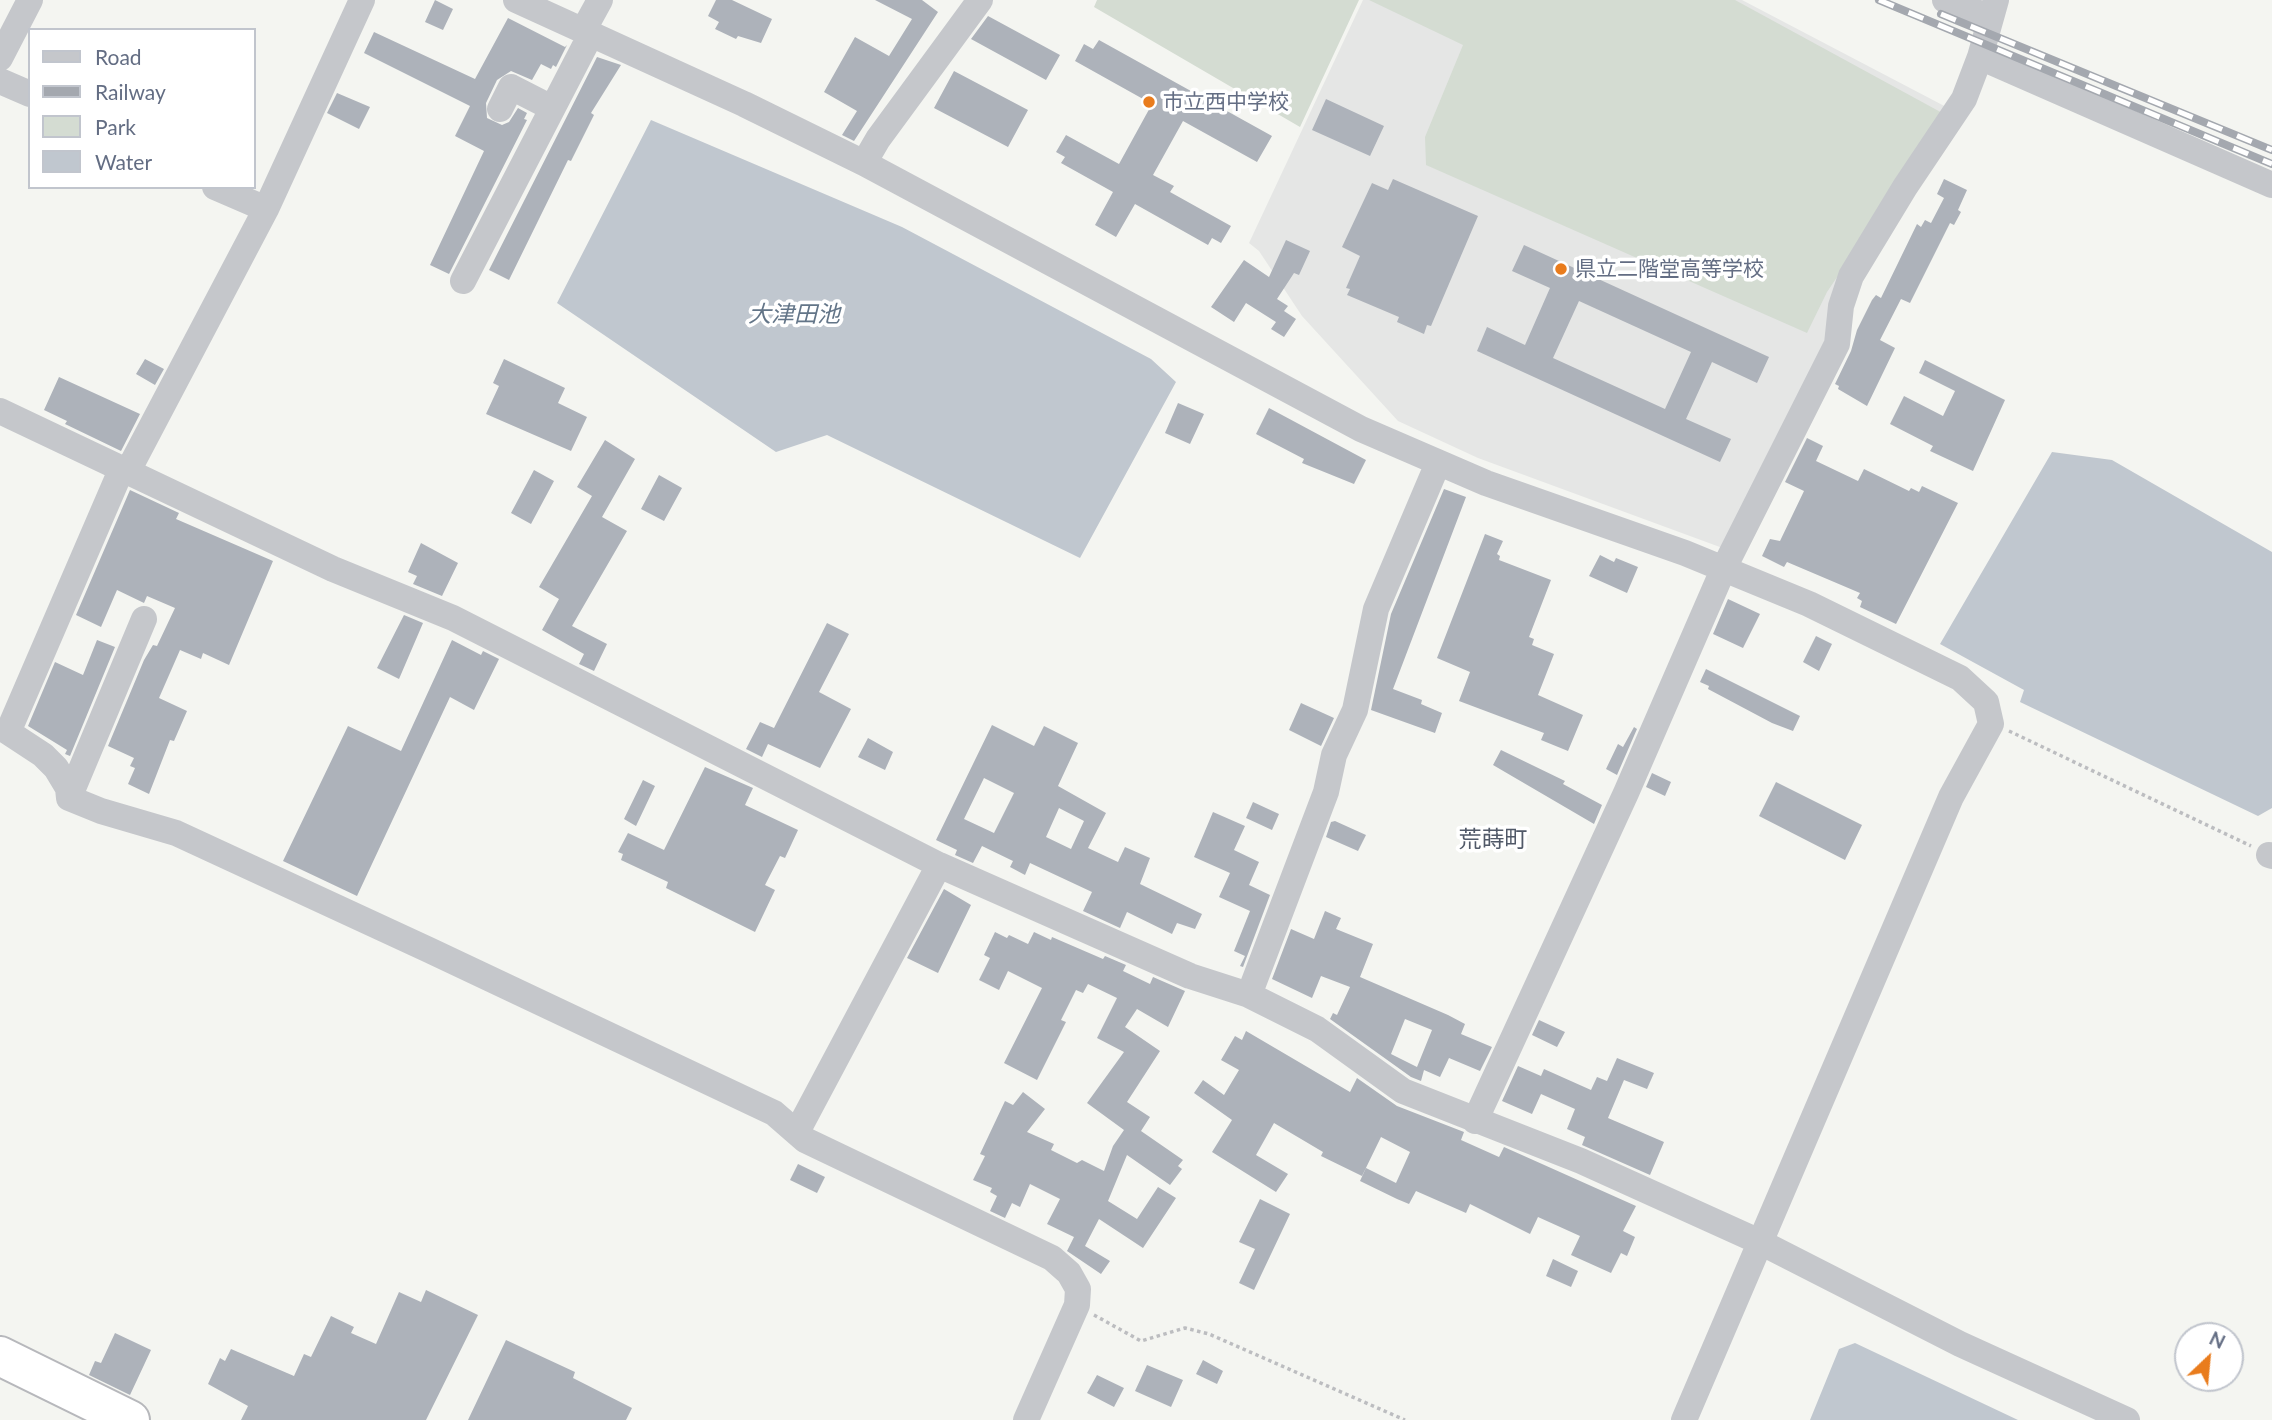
<!DOCTYPE html>
<meta charset="utf-8">
<style>
body{margin:0}
#map{position:relative;width:2272px;height:1420px;overflow:hidden;background:#f4f5f1;font-family:Lato,sans-serif}
canvas{display:block}
.legend{position:absolute;left:28px;top:28px;width:228px;height:161px;box-sizing:border-box;background:#fff;border:2px solid #c1c5cd;margin:0;padding:9px 12px;list-style:none;font-size:21px;color:#636d83}
.legend li{display:flex;align-items:center;gap:14px;height:35px}
.legend b{width:35px;border:2px solid #c1c5cd}
.north{position:absolute;left:2174px;top:1322px;width:70px;height:70px;box-sizing:border-box;background:#fff;border:2px solid #c1c5cd;border-radius:50%;rotate:26deg;font-size:19px;font-weight:700;line-height:28px;text-align:center;color:#636d83}
.north::after{content:'';display:block;margin:auto;width:24px;height:32px;background:#e97c1d;clip-path:polygon(50% 0,100% 100%,50% 72%,0 100%)}
</style>
<div id="map">
<canvas width="2272" height="1420"></canvas>
<ul class="legend">
<li><b style="height:9px;background:#c5c7cb"></b>Road</li>
<li><b style="height:9px;background:#a4a8af"></b>Railway</li>
<li><b style="height:19px;background:#d4dcd2"></b>Park</li>
<li><b style="height:19px;background:#c0c7cf"></b>Water</li>
</ul>
<div class="north">N</div>
</div>
<script>
const ctx = document.querySelector('canvas').getContext('2d');
ctx.lineJoin = 'round';
function fill(path, color) {
  ctx.fillStyle = color;
  ctx.fill(path, 'evenodd');
}
function shape(rows) {
  const path = new Path2D();
  for (const r of rows) {
    path.moveTo(r[0], r[1]);
    for (let i = 2; i < r.length; i += 2) path.lineTo(r[i], r[i + 1]);
  }
  return path;
}
function stroke(path, color, width, dash) {
  ctx.strokeStyle = color;
  ctx.lineWidth = width;
  ctx.lineCap = dash ? 'butt' : 'round';
  ctx.setLineDash(dash || []);
  ctx.stroke(path);
}
function write(font, color, halo, rows, align = 'center') {
  ctx.font = font + ' Lato,"Noto Sans JP",sans-serif';
  ctx.lineWidth = 7;
  ctx.setLineDash([]);
  ctx.textBaseline = 'middle';
  ctx.strokeStyle = halo;
  ctx.fillStyle = color;
  for (const [text, x, y, turn = 0] of rows) {
    ctx.save();
    ctx.translate(x, y);
    ctx.rotate((+turn || 0) * Math.PI / 180);
    ctx.textAlign = isNaN(turn) ? turn : align;
    if (halo) ctx.strokeText(text, 0, 0);
    ctx.fillText(text, 0, 0);
    ctx.restore();
  }
}
const built = shape([
 [1363,0,1742,0,1952,110,1919,158,1825,361,1728,550,1478,458,1398,421,1302,316,1259,251,1249,243]
]);
const green = shape([
 [1097,0,1359,0,1300,127,1094,7],
 [1369,0,1735,0,1946,115,1827,292,1807,333,1426,165,1425,137,1463,45]
]);
const water = shape([
 [651,120,902,227,1151,359,1176,382,1080,558,827,435,776,452,557,303],
 [2052,452,2112,460,2272,552,2272,808,2258,816,2020,702,2024,690,1940,644],
 [1855,1343,2018,1420,1810,1420,1839,1349]
]);
const building = shape([
 [435,0,453,9,443,30,425,22],
 [716,0,732,0,772,19,761,43,738,36,736,39,715,29,719,22,708,16],
 [875,0,922,0,938,12,854,141,842,135,857,111,824,92,855,37,889,56,912,19],
 [988,16,1060,55,1046,80,971,39],
 [508,18,565,47,567,45,556,67,553,65,551,69,541,64,532,80,511,71,497,80,486,103,487,118,502,125,509,122,518,108,527,113,524,119,527,120,449,274,430,265,484,151,455,136,470,106,364,53,374,32,475,79],
 [1099,40,1272,136,1257,162,1183,121,1153,175,1174,186,1170,192,1231,226,1221,243,1212,238,1208,245,1135,204,1116,237,1095,225,1113,192,1061,163,1065,157,1056,152,1066,135,1119,164,1152,104,1075,61,1084,44,1093,49],
 [597,57,621,65,591,113,594,115,571,161,568,160,509,280,489,270],
 [954,71,1028,110,1008,147,934,108],
 [337,93,370,107,359,129,327,113],
 [1326,99,1384,126,1370,156,1312,130],
 [1393,179,1478,216,1431,326,1427,325,1424,334,1397,322,1399,317,1347,295,1350,289,1346,288,1360,256,1342,247,1372,183,1388,190],
 [1944,179,1967,190,1958,210,1961,212,1954,225,1950,223,1910,303,1901,299,1880,340,1895,348,1867,406,1838,389,1839,386,1835,384,1851,351,1857,330,1872,300,1876,295,1881,298,1917,224,1921,227,1925,220,1931,223,1944,198,1937,194],
 [1286,240,1310,251,1299,275,1294,273,1277,299,1288,306,1284,311,1296,319,1284,337,1271,329,1276,322,1246,303,1234,322,1211,307,1244,260,1269,277],
 [1524,245,1769,357,1757,383,1712,362,1686,419,1731,439,1720,462,1477,351,1487,327,1525,345,1550,288,1512,271],
 [1579,301,1691,352,1665,409,1553,358],
 [145,359,164,369,155,385,136,374],
 [504,359,565,388,558,403,587,417,571,451,486,414,499,386,493,383],
 [1925,360,2005,400,1973,471,1930,451,1933,446,1890,424,1904,396,1943,416,1955,391,1919,373],
 [59,377,140,414,121,451,65,424,67,421,44,410],
 [1178,403,1204,414,1190,444,1165,433],
 [1269,408,1366,460,1354,484,1302,463,1304,459,1256,434],
 [1807,438,1823,446,1816,461,1858,481,1864,469,1909,491,1911,488,1919,492,1922,486,1958,503,1896,624,1860,607,1862,601,1857,598,1860,593,1787,562,1784,567,1762,556,1770,539,1780,541,1804,491,1785,482],
 [605,440,635,459,602,517,627,531,572,626,607,644,594,671,579,664,584,654,542,630,559,599,539,587,592,496,577,487],
 [534,470,554,481,531,524,511,513],
 [659,475,682,488,664,521,641,509],
 [1444,489,1466,497,1393,689,1422,700,1421,704,1442,713,1435,733,1371,710,1391,614],
 [130,490,179,513,176,519,273,561,229,665,203,653,201,659,180,650,159,698,187,711,174,741,170,740,149,794,128,784,135,768,130,766,134,758,108,746,144,660,153,645,157,646,175,608,147,596,144,603,117,590,101,627,76,615],
 [1485,534,1503,541,1497,554,1500,556,1499,560,1551,580,1529,637,1534,639,1532,645,1554,654,1538,695,1583,715,1568,751,1541,740,1544,733,1459,701,1470,672,1437,658],
 [421,543,458,563,442,596,413,584,417,576,408,572],
 [1600,555,1614,562,1616,558,1638,567,1627,593,1589,576],
 [1728,599,1760,614,1743,648,1713,634],
 [404,615,423,623,399,679,377,668],
 [827,623,849,634,819,692,851,709,820,768,768,744,762,757,746,749,760,722,774,728],
 [1816,636,1832,644,1819,671,1803,662],
 [97,640,115,647,70,756,65,754,67,750,28,726,55,662,83,675],
 [452,640,481,655,483,651,499,659,474,710,450,697,357,896,283,861,348,726,401,751],
 [1706,669,1800,716,1793,731,1772,723,1708,689,1709,686,1700,682],
 [1301,703,1334,718,1321,746,1289,730],
 [992,725,1034,746,1044,726,1078,743,1058,786,1106,813,1088,848,1118,862,1125,847,1150,858,1140,884,1202,914,1195,929,1177,923,1172,934,1127,912,1120,928,1083,911,1092,892,1030,863,1025,875,1010,867,1013,861,982,846,973,863,955,855,957,850,936,840],
 [984,778,1014,793,994,833,964,819],
 [1059,808,1084,821,1071,849,1046,837],
 [1634,727,1637,729,1617,775,1606,769,1618,744,1623,747],
 [868,738,893,752,885,770,858,757],
 [1501,750,1565,781,1563,784,1602,805,1594,824,1493,765],
 [705,767,753,788,745,805,798,830,785,858,780,856,765,885,775,890,755,932,666,888,668,882,621,860,623,854,618,852,628,833,664,850],
 [1652,773,1671,782,1665,796,1646,787],
 [643,780,655,786,636,826,624,819],
 [1776,782,1862,825,1845,860,1759,816],
 [1253,802,1279,814,1272,830,1246,818],
 [1213,812,1245,826,1234,850,1259,862,1249,885,1270,895,1243,967,1240,966,1245,956,1234,951,1250,911,1219,897,1230,873,1194,857],
 [1335,821,1366,835,1358,851,1326,837,1331,822],
 [944,889,971,905,938,973,907,958],
 [1325,911,1341,918,1336,929,1373,944,1360,977,1448,1015,1465,1024,1461,1034,1492,1047,1480,1071,1449,1058,1440,1077,1424,1070,1421,1081,1411,1077,1330,1019,1333,1013,1337,1015,1350,987,1321,976,1312,998,1272,979,1291,929,1314,939],
 [1405,1019,1432,1030,1417,1067,1391,1054],
 [995,932,1007,938,1009,935,1028,944,1034,932,1051,940,1052,937,1103,959,1105,956,1126,965,1123,971,1150,984,1153,977,1185,991,1168,1027,1137,1009,1125,1027,1160,1051,1127,1102,1150,1117,1141,1131,1183,1160,1178,1166,1182,1169,1170,1185,1127,1155,1108,1201,1137,1219,1158,1187,1176,1198,1143,1248,1099,1219,1085,1246,1110,1261,1101,1274,1067,1251,1074,1237,1047,1224,1060,1199,1030,1184,1020,1207,1012,1203,1005,1218,990,1211,997,1196,990,1192,992,1188,973,1180,985,1156,980,1154,1005,1101,1013,1105,1023,1092,1045,1109,1027,1132,1054,1144,1051,1150,1077,1163,1082,1160,1104,1171,1113,1146,1124,1130,1087,1103,1124,1052,1097,1038,1117,998,1088,984,1083,993,1076,990,1061,1020,1066,1022,1037,1080,1004,1063,1042,988,1008,971,999,990,979,980,990,958,984,955],
 [1539,1020,1565,1032,1557,1047,1532,1035],
 [1246,1031,1350,1092,1357,1078,1397,1106,1464,1132,1461,1140,1499,1157,1504,1147,1636,1206,1623,1231,1635,1237,1627,1256,1621,1253,1611,1273,1571,1255,1580,1236,1538,1217,1530,1234,1470,1204,1466,1213,1416,1191,1409,1204,1397,1199,1360,1181,1366,1168,1396,1183,1410,1152,1381,1137,1362,1176,1321,1156,1323,1152,1274,1123,1256,1155,1288,1174,1276,1192,1212,1152,1232,1120,1194,1093,1203,1080,1224,1095,1239,1070,1221,1060,1235,1036,1242,1040],
 [1617,1058,1654,1073,1647,1089,1624,1080,1608,1118,1664,1142,1650,1175,1582,1145,1585,1137,1567,1129,1575,1109,1541,1094,1532,1114,1502,1101,1518,1066,1541,1076,1544,1069,1591,1090,1597,1077,1607,1081],
 [798,1164,825,1177,817,1193,790,1180],
 [1260,1199,1290,1214,1254,1290,1239,1283,1255,1249,1239,1242],
 [1553,1259,1578,1271,1571,1287,1546,1276],
 [426,1290,478,1315,426,1420,241,1420,248,1406,208,1384,220,1358,225,1361,231,1349,294,1376,304,1354,311,1357,331,1316,354,1327,351,1333,376,1344,399,1292,421,1302],
 [115,1333,151,1350,130,1395,89,1375,95,1361,101,1363],
 [506,1340,575,1372,573,1378,632,1408,626,1420,468,1420],
 [1203,1360,1223,1371,1217,1384,1196,1374],
 [1147,1365,1183,1380,1171,1407,1135,1391],
 [1097,1375,1124,1388,1114,1407,1087,1393]
]);
const path = shape([
 [2009,731,2251,846],
 [1094,1315,1141,1341,1185,1328,1209,1334,1405,1420]
]);
const minor = shape([
 [516,0,744,104,864,163,1361,429,1486,483,1685,553,1809,604,1960,678,1986,702,1991,724,1951,797,1684,1420],
 [1945,0,1989,17],
 [583,31,600,0],
 [1980,57,2272,185],
 [0,58,30,0],
 [0,81,30,94],
 [500,109,511,87,552,108],
 [864,163,878,139,980,0],
 [215,187,266,209],
 [463,281,591,34],
 [0,411,333,569,453,618,939,865,1190,976,1249,995,1317,1029,1403,1091,1581,1161,1760,1242,1960,1344,2127,1420],
 [122,468,8,732,43,755,56,768,68,788,69,798,101,811,176,833,429,950,774,1113,805,1140,1052,1258,1069,1273,1078,1289,1077,1305,1026,1420],
 [128,471,266,209,362,0],
 [69,798,144,619],
 [2269,855,2272,856],
 [1249,995,1326,792,1334,755,1355,710,1376,609,1438,463],
 [1475,1121,1626,793,1723,570,1837,344,1841,306,1851,276,1905,187,1964,99,1980,57,1996,0],
 [797,1132,939,865]
]);
const highway = shape([
 [0,1356,130,1420]
]);
const rail = shape([
 [1879,0,2272,164],
 [1941,14,2272,150]
]);
const markers = [
 [1149,102,7,"#e97c1d"],
 [1561,269,7,"#e97c1d"]
];
const poiNames = [
 ["市立西中学校",1163,102],
 ["県立二階堂高等学校",1575,269]
];
const waterNames = [
 ["大津田池",794,315]
];
const neighbourhoodNames = [
 ["荒蒔町",1493,840]
];
fill(built, '#e5e6e5');
fill(green, '#d4dcd2');
fill(water, '#c0c7cf');
fill(building, '#adb2ba');
stroke(highway, '#b7b8bc', 42);
stroke(path, '#bcbdc0', 3.5, [3.5, 3.5]);
stroke(minor, '#c5c7cb', 26);
stroke(highway, '#fff', 38);
stroke(rail, '#a4a8af', 8);
stroke(rail, '#fff', 5, [16]);
for (const [x, y, r, color] of markers) {
  const dot = new Path2D();
  dot.arc(x, y, r, 0, 2 * Math.PI);
  ctx.fillStyle = color;
  ctx.fill(dot);
  stroke(dot, '#fff', 2.5);
}
write('21px', '#636d83', '#fff', poiNames, 'left');
write('italic 23px', '#637588', '#fff', waterNames);
write('23px', '#515968', '#fff', neighbourhoodNames);
</script>
